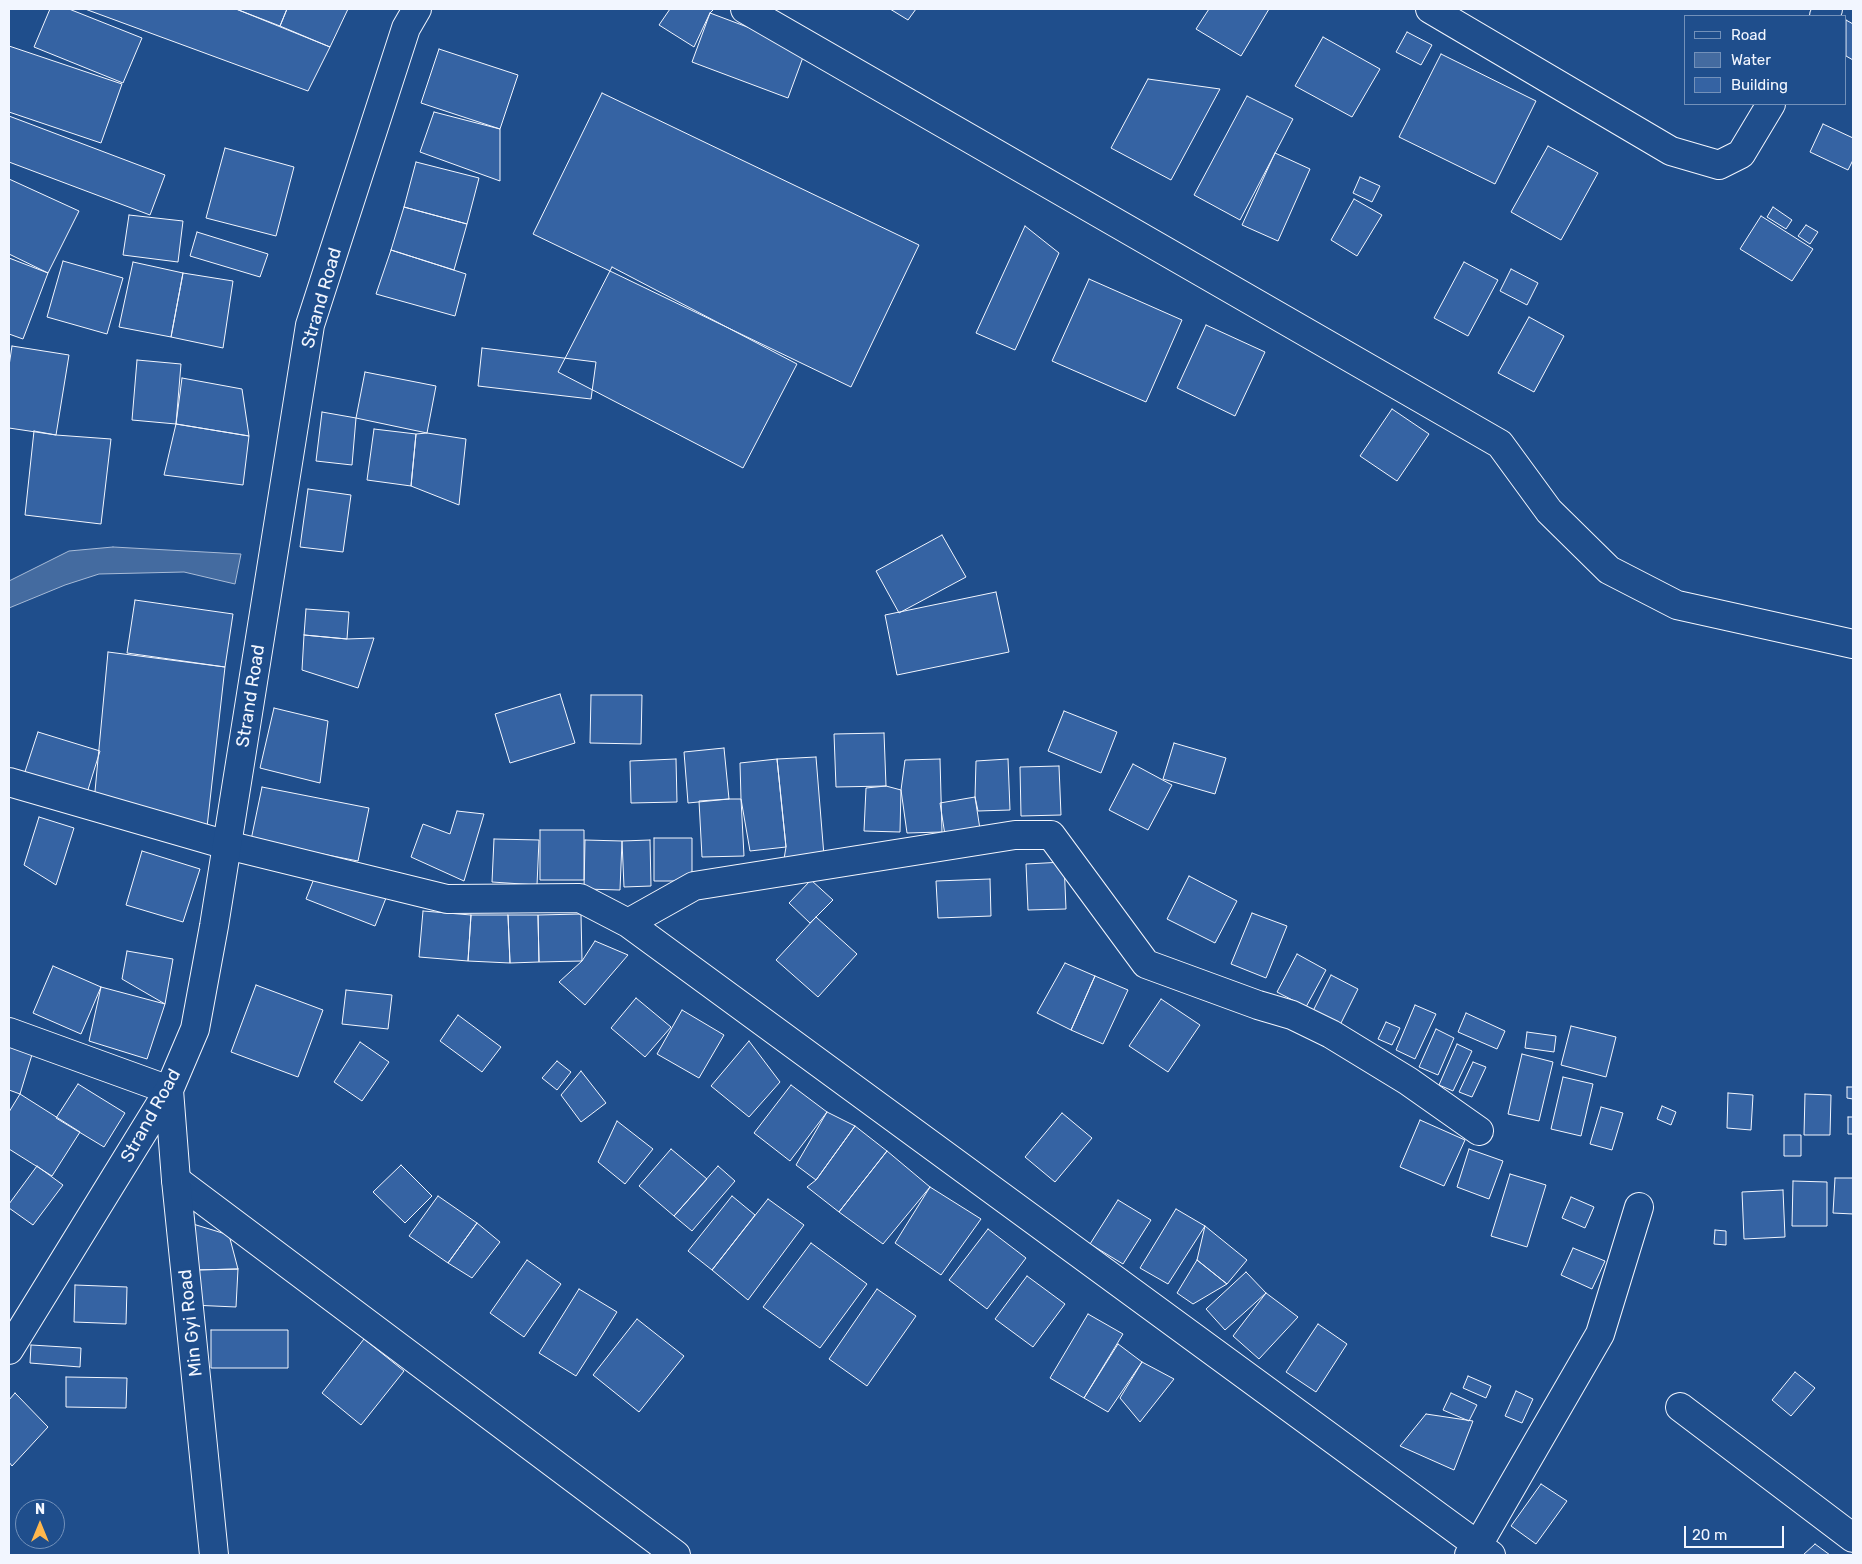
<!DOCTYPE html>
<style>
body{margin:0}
#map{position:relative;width:1862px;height:1564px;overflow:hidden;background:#1f4e8c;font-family:Rubik,sans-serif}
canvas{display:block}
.frame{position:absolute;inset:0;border:10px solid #f2f6ff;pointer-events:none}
.legend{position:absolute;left:1684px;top:15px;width:162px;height:90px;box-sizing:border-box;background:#1f4e8c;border:1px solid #7391ba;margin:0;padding:6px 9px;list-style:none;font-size:15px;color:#f2f6ff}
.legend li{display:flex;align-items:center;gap:10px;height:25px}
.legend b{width:25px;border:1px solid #7391ba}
.north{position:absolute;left:15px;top:1499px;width:50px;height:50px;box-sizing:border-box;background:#1f4e8c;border:1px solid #7391ba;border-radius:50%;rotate:0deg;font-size:14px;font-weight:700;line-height:20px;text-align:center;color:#f2f6ff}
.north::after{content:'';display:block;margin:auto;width:18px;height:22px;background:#ffb74d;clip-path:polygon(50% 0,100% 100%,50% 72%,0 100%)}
.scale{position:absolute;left:1684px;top:1526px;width:100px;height:22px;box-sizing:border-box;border:2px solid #f2f6ff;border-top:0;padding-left:6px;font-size:15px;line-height:18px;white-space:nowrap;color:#f2f6ff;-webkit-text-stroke:4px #1f4e8c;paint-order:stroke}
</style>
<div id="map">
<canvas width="1862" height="1564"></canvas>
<div class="frame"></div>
<ul class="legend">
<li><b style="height:6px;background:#1f4e8c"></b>Road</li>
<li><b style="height:14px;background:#446ba0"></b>Water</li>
<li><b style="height:14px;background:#3563a3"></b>Building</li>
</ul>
<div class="north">N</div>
<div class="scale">20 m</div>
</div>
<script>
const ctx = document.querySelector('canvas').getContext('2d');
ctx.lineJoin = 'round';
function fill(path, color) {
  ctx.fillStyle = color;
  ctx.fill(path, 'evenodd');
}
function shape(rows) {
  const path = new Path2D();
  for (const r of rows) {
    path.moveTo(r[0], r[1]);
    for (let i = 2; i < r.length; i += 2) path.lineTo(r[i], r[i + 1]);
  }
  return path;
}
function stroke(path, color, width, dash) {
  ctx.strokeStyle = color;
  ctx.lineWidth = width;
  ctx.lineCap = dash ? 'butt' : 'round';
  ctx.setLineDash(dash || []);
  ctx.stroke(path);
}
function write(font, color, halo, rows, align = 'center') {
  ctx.font = font + ' Rubik,sans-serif';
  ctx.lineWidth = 4;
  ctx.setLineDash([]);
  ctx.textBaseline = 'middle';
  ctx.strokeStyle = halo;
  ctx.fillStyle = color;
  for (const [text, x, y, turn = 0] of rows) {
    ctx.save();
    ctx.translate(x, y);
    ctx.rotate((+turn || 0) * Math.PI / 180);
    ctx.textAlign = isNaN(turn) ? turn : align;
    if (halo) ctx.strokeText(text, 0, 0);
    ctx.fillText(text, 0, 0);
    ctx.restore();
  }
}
const water = shape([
 [113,547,241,554,235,584,184,572,99,574,65,585,9,608,9,581,69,551,113,547]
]);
const building = shape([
 [50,9,69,9,142,38,123,83,34,47,50,9],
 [85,9,236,9,330,47,308,91,85,9],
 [236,9,287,9,280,26,236,9],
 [287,9,348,9,330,47,280,26,287,9],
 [670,9,714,9,710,13,694,47,659,25,670,9],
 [890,9,916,9,908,20,890,9],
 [1209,9,1269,9,1241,56,1196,29,1209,9],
 [710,13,806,49,788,98,692,62,710,13],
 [1846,20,1853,24,1853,60,1846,56,1846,20],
 [1407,32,1432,45,1421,65,1396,52,1407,32],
 [1323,37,1380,69,1352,117,1295,86,1323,37],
 [9,46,122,84,101,143,9,112,9,46],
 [439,49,518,75,500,129,421,103,439,49],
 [1441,54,1536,101,1495,184,1399,137,1441,54],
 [1148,79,1220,89,1171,180,1111,148,1148,79],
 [602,93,919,245,851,387,533,234,602,93],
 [1247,96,1293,119,1240,220,1194,195,1247,96],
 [434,112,500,129,500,181,420,152,434,112],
 [9,116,165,175,150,215,9,162,9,116],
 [1823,124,1853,138,1853,160,1848,170,1810,152,1823,124],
 [1548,146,1598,173,1561,240,1511,212,1548,146],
 [225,148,294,167,276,236,206,218,225,148],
 [1275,153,1310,169,1278,241,1242,225,1275,153],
 [416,162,479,178,467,224,404,207,416,162],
 [1360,177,1380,186,1372,202,1353,193,1360,177],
 [9,179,79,211,48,273,9,254,9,179],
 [1354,199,1382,215,1357,256,1331,240,1354,199],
 [404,207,467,224,454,270,391,250,404,207],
 [1773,207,1792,220,1786,229,1767,217,1773,207],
 [129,215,183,221,178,262,123,255,129,215],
 [1761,216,1813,249,1792,281,1740,249,1761,216],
 [1806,225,1818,232,1810,244,1798,236,1806,225],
 [1025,226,1059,253,1015,350,976,333,1025,226],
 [197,232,268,254,260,277,190,256,197,232],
 [391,250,466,274,455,316,376,294,391,250],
 [9,258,48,273,23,339,9,334,9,258],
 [63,261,123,278,107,334,47,317,63,261],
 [133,262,183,273,171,337,119,327,133,262],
 [1464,262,1498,280,1468,336,1434,318,1464,262],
 [612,267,797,364,743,468,558,372,612,267],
 [1511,269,1538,283,1527,305,1500,291,1511,269],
 [183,273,233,281,223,348,171,337,183,273],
 [1089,279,1182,320,1146,402,1052,361,1089,279],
 [1529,317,1564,336,1534,392,1498,373,1529,317],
 [1206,325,1265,352,1235,416,1177,388,1206,325],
 [12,346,69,355,56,435,9,428,9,366,12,346],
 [482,348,596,362,591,399,478,386,482,348],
 [137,360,181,364,176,424,132,420,137,360],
 [365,372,436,386,427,433,356,418,365,372],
 [182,378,242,389,249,436,176,424,182,378],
 [1392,409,1429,434,1397,481,1360,456,1392,409],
 [322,412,356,418,352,465,316,461,322,412],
 [176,424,249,436,243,485,164,475,176,424],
 [374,429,416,434,411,486,367,480,374,429],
 [34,431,56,435,111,439,101,524,25,515,34,431],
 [427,433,466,439,459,505,411,486,416,434,427,433],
 [308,489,351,495,343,552,300,547,308,489],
 [942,535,966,577,899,613,876,571,942,535],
 [996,592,1009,652,897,675,885,615,996,592],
 [135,600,233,614,225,667,127,653,135,600],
 [306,609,349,612,347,639,304,635,306,609],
 [304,635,347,639,374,638,358,688,302,670,304,635],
 [108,652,225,667,205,845,94,802,108,652],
 [560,694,575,743,510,763,495,714,560,694],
 [591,695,642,695,641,744,590,743,591,695],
 [274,708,328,721,320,783,260,768,274,708],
 [1064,711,1117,732,1101,773,1048,751,1064,711],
 [38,732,100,751,82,809,19,790,38,732],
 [884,733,886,786,836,787,834,734,884,733],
 [1174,743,1226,758,1215,794,1163,779,1174,743],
 [724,748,729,799,688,803,684,752,724,748],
 [816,757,824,856,784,859,786,847,777,759,816,757],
 [676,759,677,802,631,803,630,761,676,759],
 [777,759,786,847,750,851,741,799,740,763,777,759],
 [940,759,942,832,907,833,901,790,905,760,940,759],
 [1008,759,1010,810,978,811,975,797,976,761,1008,759],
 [1133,764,1172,785,1148,830,1109,810,1133,764],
 [1059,766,1061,815,1021,816,1020,767,1059,766],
 [886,786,901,790,900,832,864,831,866,788,886,786],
 [262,787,369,808,358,861,251,840,262,787],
 [975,797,982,842,947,848,940,803,975,797],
 [729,799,741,799,744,856,702,857,699,801,729,799],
 [457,811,484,814,464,881,411,857,423,824,450,834,457,811],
 [39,817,74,828,56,885,24,865,39,817],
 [540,830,584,830,584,880,540,880,540,830],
 [654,838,692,838,692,881,654,881,654,838],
 [494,839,539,840,537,885,492,882,494,839],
 [585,840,622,841,620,890,584,889,585,840],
 [650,840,651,886,624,887,622,841,650,840],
 [142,851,200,869,183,922,126,905,142,851],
 [1064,862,1066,909,1028,910,1026,864,1064,862],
 [317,871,386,898,375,926,306,899,317,871],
 [1189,876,1237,901,1215,943,1167,919,1189,876],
 [990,879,991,916,938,918,936,881,990,879],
 [811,880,833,900,810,923,789,903,811,880],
 [423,911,471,915,468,961,419,957,423,911],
 [1252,913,1287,926,1266,978,1231,964,1252,913],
 [581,914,582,961,539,962,538,915,581,914],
 [471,915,508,915,510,963,468,961,471,915],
 [508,915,538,915,539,962,510,963,508,915],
 [816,917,857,954,818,997,776,960,816,917],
 [595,941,628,955,585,1005,559,982,582,961,595,941],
 [127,951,173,959,165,1004,122,979,127,951],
 [1297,954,1326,970,1306,1007,1277,992,1297,954],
 [1065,963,1095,976,1071,1030,1037,1013,1065,963],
 [53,966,101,987,81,1034,33,1013,53,966],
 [1331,975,1358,989,1339,1027,1312,1013,1331,975],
 [1095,976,1128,990,1103,1044,1071,1030,1095,976],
 [256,985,323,1010,298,1077,231,1052,256,985],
 [101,987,165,1004,147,1059,89,1041,101,987],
 [346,990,392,995,388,1029,342,1024,346,990],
 [636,998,671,1027,645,1057,611,1028,636,998],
 [1161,999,1200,1025,1168,1072,1129,1046,1161,999],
 [1415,1005,1436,1014,1415,1059,1396,1050,1415,1005],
 [682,1010,724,1035,699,1078,657,1054,682,1010],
 [1466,1013,1505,1031,1497,1049,1458,1032,1466,1013],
 [458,1015,501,1047,482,1072,440,1041,458,1015],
 [1386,1022,1400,1028,1392,1045,1378,1039,1386,1022],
 [1571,1026,1616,1037,1606,1077,1561,1065,1571,1026],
 [1436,1029,1454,1038,1438,1075,1419,1067,1436,1029],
 [1527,1032,1556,1036,1554,1052,1525,1048,1527,1032],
 [9,1040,34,1048,20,1094,9,1090,9,1040],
 [749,1041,780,1082,749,1117,711,1086,749,1041],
 [360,1042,389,1062,362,1101,334,1082,360,1042],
 [1457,1044,1472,1051,1453,1091,1439,1085,1457,1044],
 [1522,1054,1553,1062,1539,1121,1508,1114,1522,1054],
 [557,1061,571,1072,557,1090,542,1078,557,1061],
 [1473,1062,1486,1067,1472,1097,1459,1092,1473,1062],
 [581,1071,606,1103,581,1122,561,1095,581,1071],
 [1563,1077,1593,1084,1581,1136,1551,1129,1563,1077],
 [78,1084,125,1113,104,1147,56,1118,78,1084],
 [791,1085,827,1112,790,1161,754,1133,791,1085],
 [1847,1087,1853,1087,1853,1099,1847,1098,1847,1087],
 [1728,1093,1753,1095,1751,1130,1727,1128,1728,1093],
 [20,1094,80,1132,52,1176,9,1149,9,1112,20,1094],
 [1805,1094,1831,1095,1830,1135,1804,1135,1805,1094],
 [1662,1106,1676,1112,1671,1125,1657,1119,1662,1106],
 [1601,1107,1623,1113,1612,1150,1590,1144,1601,1107],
 [827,1112,855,1126,816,1180,796,1165,827,1112],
 [1062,1113,1092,1138,1055,1182,1025,1157,1062,1113],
 [1848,1117,1853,1117,1853,1134,1848,1134,1848,1117],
 [1420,1120,1465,1140,1444,1186,1400,1167,1420,1120],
 [617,1121,653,1149,625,1184,598,1162,617,1121],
 [855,1126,887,1151,839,1212,807,1187,816,1180,855,1126],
 [1784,1135,1801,1135,1801,1156,1784,1156,1784,1135],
 [671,1149,707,1179,674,1216,639,1186,671,1149],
 [1469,1149,1503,1161,1489,1199,1457,1187,1469,1149],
 [887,1151,930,1187,883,1244,839,1212,887,1151],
 [401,1165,432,1196,405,1223,373,1192,401,1165],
 [37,1166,63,1185,33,1225,9,1208,9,1204,37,1166],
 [718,1166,735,1181,692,1231,674,1216,718,1166],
 [1510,1174,1546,1185,1527,1247,1491,1236,1510,1174],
 [1835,1178,1853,1178,1853,1214,1833,1213,1835,1178],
 [1793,1181,1827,1182,1827,1226,1792,1226,1793,1181],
 [930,1187,981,1219,941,1275,895,1243,930,1187],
 [1783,1190,1785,1237,1744,1239,1742,1192,1783,1190],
 [438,1196,477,1223,448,1263,409,1236,438,1196],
 [732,1196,755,1215,712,1270,688,1251,732,1196],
 [1571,1197,1594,1207,1585,1228,1562,1218,1571,1197],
 [768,1199,804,1225,748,1300,712,1270,768,1199],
 [1118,1200,1151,1220,1123,1264,1090,1244,1118,1200],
 [1176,1209,1205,1226,1168,1284,1140,1268,1176,1209],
 [477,1223,500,1242,472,1278,448,1263,477,1223],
 [193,1224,229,1235,238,1269,194,1270,193,1224],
 [1205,1226,1247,1260,1227,1284,1197,1260,1205,1226],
 [988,1229,1026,1258,987,1309,949,1280,988,1229],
 [1715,1230,1726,1231,1726,1245,1714,1244,1715,1230],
 [811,1243,867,1284,820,1348,763,1307,811,1243],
 [1573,1248,1605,1261,1592,1289,1561,1275,1573,1248],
 [527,1260,561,1284,524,1337,490,1313,527,1260],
 [1197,1260,1227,1284,1193,1304,1177,1293,1197,1260],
 [238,1269,236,1307,192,1305,194,1270,238,1269],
 [1246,1272,1266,1293,1225,1330,1206,1309,1246,1272],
 [1027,1276,1065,1304,1033,1347,995,1319,1027,1276],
 [75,1285,127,1287,126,1324,74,1322,75,1285],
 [579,1289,617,1312,576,1376,539,1353,579,1289],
 [877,1289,916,1316,867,1386,829,1359,877,1289],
 [1266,1293,1298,1317,1259,1359,1233,1336,1266,1293],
 [1088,1314,1123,1334,1084,1398,1050,1378,1088,1314],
 [637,1319,684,1356,639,1412,593,1375,637,1319],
 [1318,1324,1347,1344,1316,1392,1286,1372,1318,1324],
 [211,1330,288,1330,288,1368,211,1368,211,1330],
 [364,1339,404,1371,361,1425,322,1393,364,1339],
 [1118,1344,1142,1362,1108,1412,1084,1398,1118,1344],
 [31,1345,81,1348,80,1367,30,1363,31,1345],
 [1142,1362,1174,1379,1140,1422,1120,1398,1142,1362],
 [1795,1372,1815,1388,1791,1416,1772,1400,1795,1372],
 [1468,1376,1491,1386,1486,1398,1463,1388,1468,1376],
 [66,1377,127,1378,126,1408,66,1407,66,1377],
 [1516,1391,1533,1399,1522,1423,1505,1416,1516,1391],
 [15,1393,48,1427,12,1466,9,1462,9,1400,15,1393],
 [1451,1393,1477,1405,1469,1421,1443,1410,1451,1393],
 [1426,1414,1473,1421,1454,1470,1400,1446,1426,1414],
 [1541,1484,1567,1501,1536,1544,1511,1526,1541,1484],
 [1815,1544,1830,1555,1803,1555,1815,1544]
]);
const minor = shape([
 [745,9,1500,444,1549,511,1609,570,1677,605,1853,644],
 [1430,9,1671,151,1719,165,1741,154,1771,104],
 [1824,16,1828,9],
 [9,782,227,845,447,899,580,898,628,923,694,886,1015,835,1051,835,1146,964,1258,1005,1292,1015,1331,1034,1408,1081,1479,1131],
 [628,923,1491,1555],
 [9,1032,169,1090],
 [176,1180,676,1555],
 [1680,1407,1853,1538],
 [1469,1555,1478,1545,1600,1334,1639,1207]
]);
const major = shape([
 [169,1090,176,1180,214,1555],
 [9,1350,169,1090,195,1029,214,926,310,325,406,28,417,9]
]);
const streetNames = [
 ["Strand Road",322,298,-74],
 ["Strand Road",251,696,-81],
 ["Strand Road",151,1116,-61],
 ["Min Gyi Road",191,1323,-96]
];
fill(water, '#446ba0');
stroke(water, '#a8bbd7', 1);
fill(building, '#3563a3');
stroke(building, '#f2f6ff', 1);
stroke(minor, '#f2f6ff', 30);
stroke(major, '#f2f6ff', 30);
stroke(minor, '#1f4e8c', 28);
stroke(major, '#1f4e8c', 28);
write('18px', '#f2f6ff', '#1f4e8c', streetNames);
</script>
